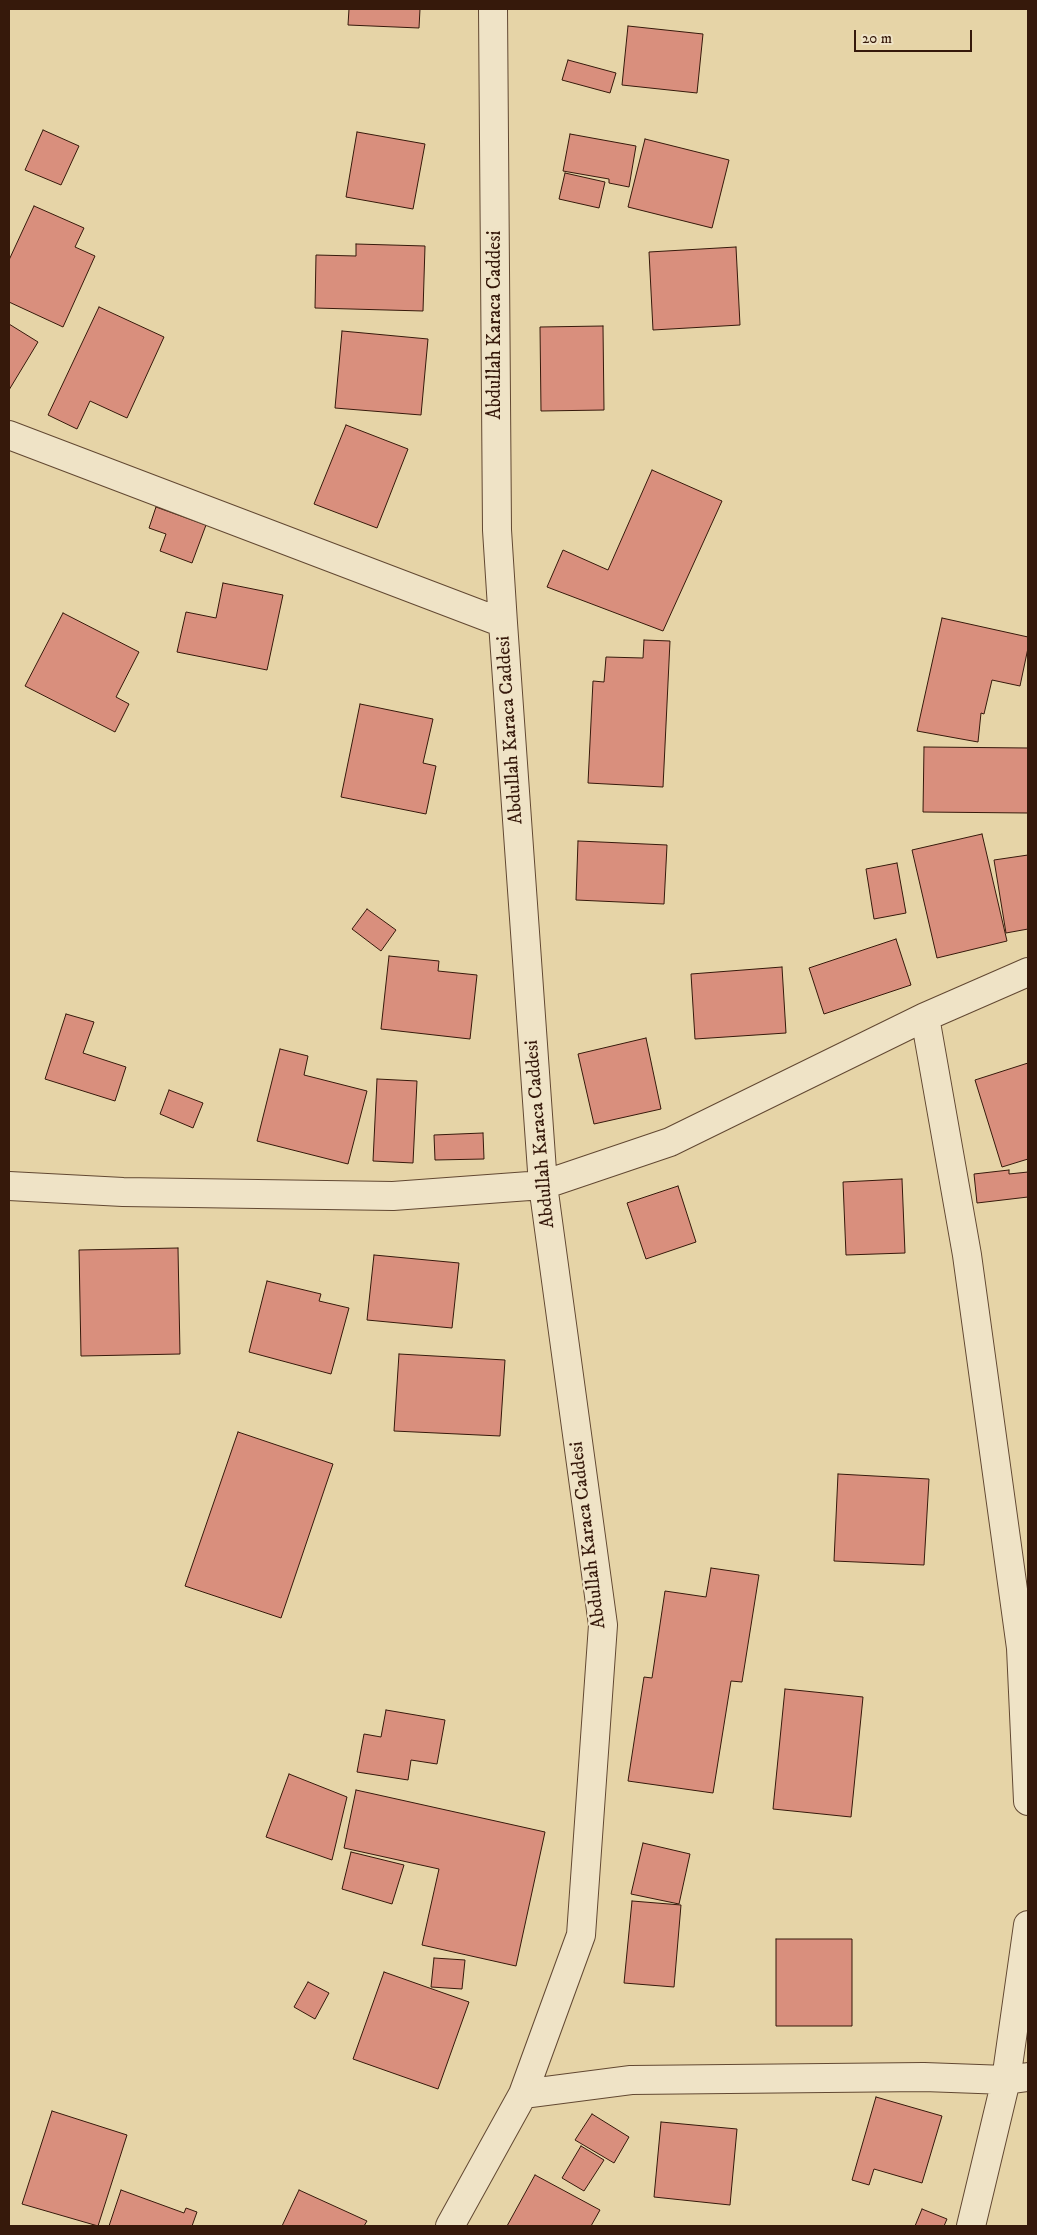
<!DOCTYPE html>
<style>
body{margin:0}
#map{position:relative;width:1037px;height:2235px;overflow:hidden;background:#e6d4a7;font-family:"IM FELL DW Pica",serif}
canvas{display:block}
.frame{position:absolute;inset:0;border:10px solid #36190b;pointer-events:none}
.scale{position:absolute;left:854px;top:30px;width:118px;height:22px;box-sizing:border-box;border:2px solid #36190b;border-top:0;padding-left:6px;font-size:15px;line-height:18px;white-space:nowrap;color:#36190b;-webkit-text-stroke:4px #efe3c6;paint-order:stroke}
</style>
<div id="map">
<canvas width="1037" height="2235"></canvas>
<div class="frame"></div>
<div class="scale">20 m</div>
</div>
<script>
const ctx = document.querySelector('canvas').getContext('2d');
ctx.lineJoin = 'round';
function fill(path, color) {
  ctx.fillStyle = color;
  ctx.fill(path, 'evenodd');
}
function shape(rows) {
  const path = new Path2D();
  for (const r of rows) {
    path.moveTo(r[0], r[1]);
    for (let i = 2; i < r.length; i += 2) path.lineTo(r[i], r[i + 1]);
  }
  return path;
}
function stroke(path, color, width, dash) {
  ctx.strokeStyle = color;
  ctx.lineWidth = width;
  ctx.lineCap = dash ? 'butt' : 'round';
  ctx.setLineDash(dash || []);
  ctx.stroke(path);
}
function write(font, color, halo, rows, align = 'center') {
  ctx.font = font + ' "IM FELL DW Pica",serif';
  ctx.lineWidth = 4.5;
  ctx.setLineDash([]);
  ctx.textBaseline = 'middle';
  ctx.strokeStyle = halo;
  ctx.fillStyle = color;
  for (const [text, x, y, turn = 0] of rows) {
    ctx.save();
    ctx.translate(x, y);
    ctx.rotate((+turn || 0) * Math.PI / 180);
    ctx.textAlign = isNaN(turn) ? turn : align;
    if (halo) ctx.strokeText(text, 0, 0);
    ctx.fillText(text, 0, 0);
    ctx.restore();
  }
}
const building = shape([
 [349,9,420,9,419,28,348,25,349,9],
 [628,26,703,34,697,93,622,85,628,26],
 [568,60,616,73,610,93,562,80,568,60],
 [43,130,79,146,61,185,25,170,43,130],
 [357,132,425,144,413,209,346,197,357,132],
 [570,134,636,146,629,187,609,183,609,179,563,171,570,134],
 [645,139,729,160,712,228,628,207,645,139],
 [565,173,605,182,599,208,559,199,565,173],
 [34,206,84,228,75,247,95,256,63,327,9,302,9,260,34,206],
 [356,244,425,246,423,311,315,308,316,255,356,256,356,244],
 [736,247,740,325,653,330,649,252,736,247],
 [99,307,164,337,127,418,90,401,77,429,48,415,99,307],
 [9,324,38,342,9,390,9,324],
 [603,326,604,410,541,411,540,327,603,326],
 [342,331,428,339,421,415,335,408,342,331],
 [346,425,408,449,377,528,314,504,346,425],
 [652,470,722,501,663,631,547,587,563,550,608,570,652,470],
 [156,507,206,525,192,563,160,551,166,534,149,528,156,507],
 [223,583,283,595,267,670,177,652,186,612,216,618,223,583],
 [63,613,139,652,116,697,129,704,115,732,25,686,63,613],
 [942,618,1028,637,1028,648,1020,686,992,680,984,714,981,713,978,742,917,731,942,618],
 [644,640,670,641,663,787,588,783,593,681,604,682,606,657,643,658,644,640],
 [360,704,433,719,423,763,436,766,426,814,341,797,360,704],
 [924,747,1028,748,1028,813,923,812,924,747],
 [982,834,1007,941,937,958,912,850,982,834],
 [578,841,667,845,664,904,576,900,578,841],
 [1028,855,1028,929,1006,933,994,860,1028,855],
 [897,863,906,913,874,919,866,869,897,863],
 [367,909,396,930,381,951,352,929,367,909],
 [896,939,911,985,824,1014,809,968,896,939],
 [389,956,439,961,438,971,477,975,470,1039,381,1029,389,956],
 [782,967,786,1033,695,1039,691,974,782,967],
 [66,1014,94,1022,83,1053,126,1067,115,1101,45,1079,66,1014],
 [646,1038,661,1109,594,1124,578,1054,646,1038],
 [280,1049,308,1056,304,1075,367,1091,348,1164,257,1141,280,1049],
 [1028,1063,1028,1159,1002,1167,975,1080,1028,1063],
 [377,1079,417,1081,413,1163,373,1161,377,1079],
 [169,1090,203,1103,193,1128,160,1114,169,1090],
 [483,1133,484,1159,435,1160,434,1135,483,1133],
 [1009,1170,1009,1174,1028,1172,1028,1197,977,1203,974,1174,1009,1170],
 [902,1179,905,1253,846,1255,843,1182,902,1179],
 [678,1186,696,1242,646,1259,627,1203,678,1186],
 [178,1248,180,1354,81,1356,79,1250,178,1248],
 [374,1255,459,1263,452,1328,367,1320,374,1255],
 [267,1281,321,1294,319,1301,349,1308,331,1374,249,1352,267,1281],
 [399,1354,505,1360,500,1436,394,1431,399,1354],
 [238,1432,333,1464,281,1618,185,1586,238,1432],
 [838,1474,929,1479,924,1565,834,1561,838,1474],
 [711,1568,759,1575,742,1682,731,1681,713,1793,628,1781,644,1677,652,1678,665,1591,706,1597,711,1568],
 [785,1689,863,1697,851,1817,773,1809,785,1689],
 [386,1710,445,1720,437,1764,411,1760,408,1780,357,1772,364,1734,381,1737,386,1710],
 [289,1774,347,1797,332,1860,266,1837,289,1774],
 [356,1790,545,1832,516,1966,422,1945,439,1869,344,1848,356,1790],
 [643,1843,690,1854,679,1904,631,1894,643,1843],
 [351,1852,404,1865,392,1904,342,1889,351,1852],
 [632,1901,681,1905,674,1987,624,1983,632,1901],
 [776,1939,852,1939,852,2026,776,2026,776,1939],
 [434,1958,465,1960,462,1989,431,1987,434,1958],
 [384,1972,469,2002,438,2089,353,2059,384,1972],
 [308,1982,329,1993,315,2019,294,2007,308,1982],
 [876,2097,942,2116,922,2183,874,2169,869,2185,852,2180,876,2097],
 [52,2111,127,2135,98,2226,22,2204,52,2111],
 [592,2114,629,2137,614,2163,575,2140,592,2114],
 [661,2122,737,2129,730,2205,654,2197,661,2122],
 [581,2146,604,2160,584,2191,562,2178,581,2146],
 [535,2175,600,2210,591,2226,507,2226,535,2175],
 [121,2190,184,2213,186,2208,197,2212,192,2226,109,2226,121,2190],
 [299,2190,367,2221,364,2226,282,2226,299,2190],
 [922,2209,947,2219,944,2226,915,2226,922,2209]
]);
const minor = shape([
 [9,435,503,623],
 [925,1017,967,1255,1021,1648,1028,1801],
 [9,1186,123,1192,393,1196,543,1185,670,1142,925,1017,1028,972],
 [523,2094,631,2080,924,2077,1006,2080,1028,2077],
 [450,2226,523,2094,581,1935,603,1625,543,1185,503,623,497,530,493,9],
 [971,2226,1006,2080,1028,1925]
]);
const streetNames = [
 ["Abdullah Karaca Caddesi",496,325,-90],
 ["Abdullah Karaca Caddesi",511,730,-94],
 ["Abdullah Karaca Caddesi",541,1134,-95],
 ["Abdullah Karaca Caddesi",589,1535,-97]
];
fill(building, '#d98f7d');
stroke(building, '#36190b', 1);
stroke(minor, '#624832', 30);
stroke(minor, '#efe3c6', 28);
write('19px', '#36190b', '#efe3c6', streetNames);
</script>
